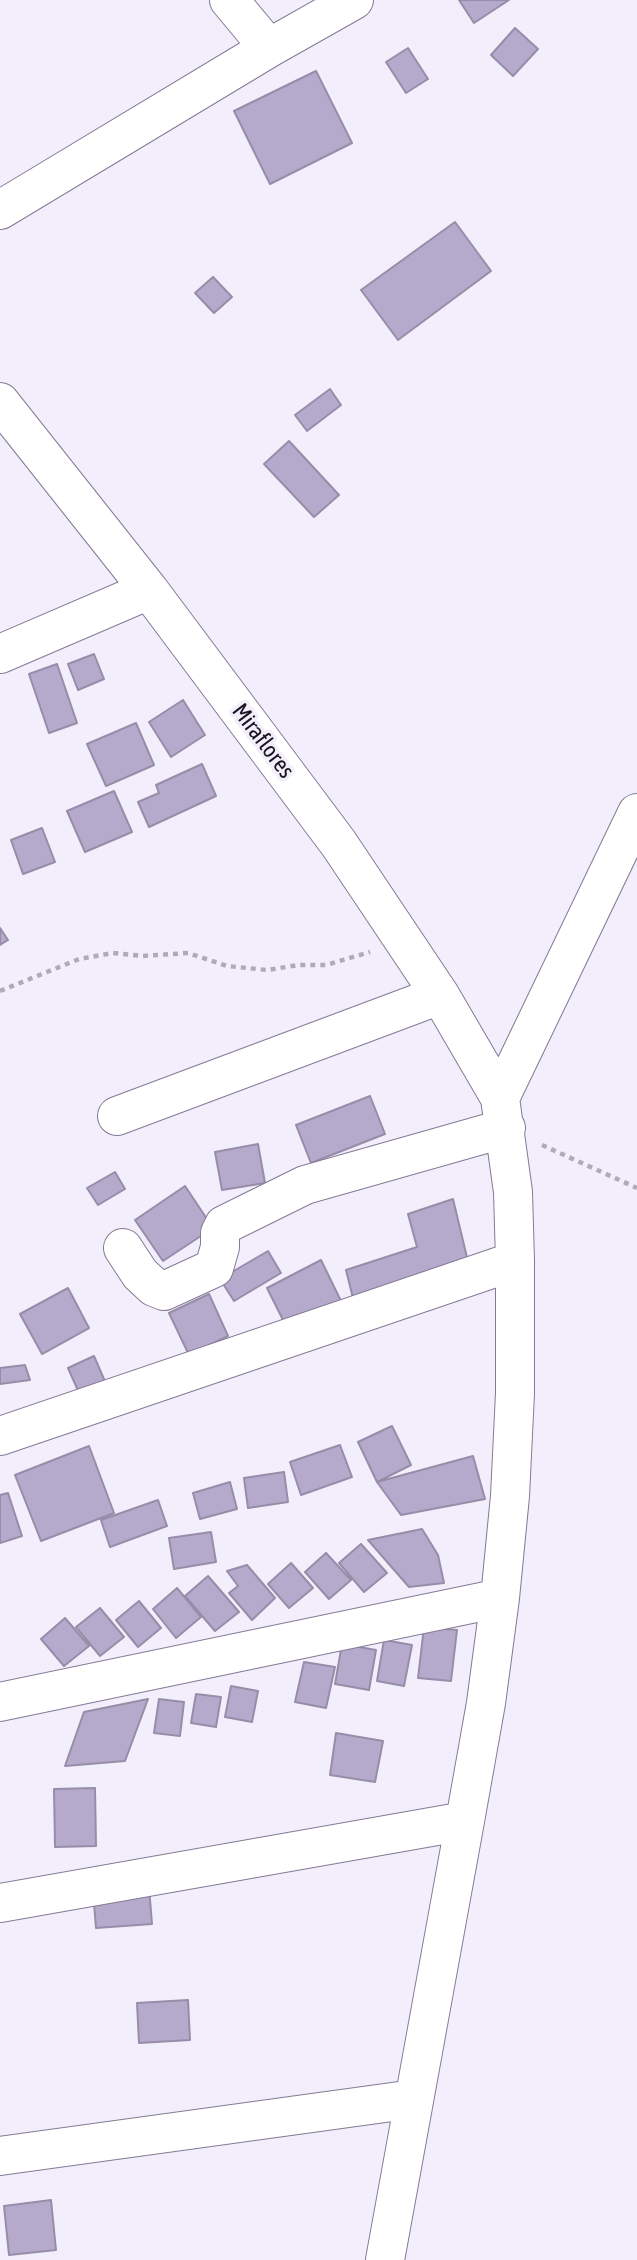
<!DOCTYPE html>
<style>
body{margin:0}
canvas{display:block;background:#f2eefb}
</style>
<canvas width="637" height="2260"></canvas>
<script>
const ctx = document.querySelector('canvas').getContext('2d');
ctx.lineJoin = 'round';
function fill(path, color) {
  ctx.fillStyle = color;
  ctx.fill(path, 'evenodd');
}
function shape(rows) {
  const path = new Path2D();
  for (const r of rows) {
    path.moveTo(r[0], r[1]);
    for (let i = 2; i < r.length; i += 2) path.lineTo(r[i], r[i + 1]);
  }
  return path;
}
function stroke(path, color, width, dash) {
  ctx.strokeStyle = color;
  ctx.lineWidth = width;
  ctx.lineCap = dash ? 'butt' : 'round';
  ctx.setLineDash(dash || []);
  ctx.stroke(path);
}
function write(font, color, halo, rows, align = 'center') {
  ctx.font = font + ' "Asap Condensed",sans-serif';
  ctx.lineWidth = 7;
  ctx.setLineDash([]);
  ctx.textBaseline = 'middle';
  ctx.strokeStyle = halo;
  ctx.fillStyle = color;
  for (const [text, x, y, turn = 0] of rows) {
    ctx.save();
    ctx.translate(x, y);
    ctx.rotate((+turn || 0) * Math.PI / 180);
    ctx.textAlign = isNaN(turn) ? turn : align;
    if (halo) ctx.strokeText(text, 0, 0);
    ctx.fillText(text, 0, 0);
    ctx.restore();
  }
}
const building = shape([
 [459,0,509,0,474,23,459,0],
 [515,28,538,49,513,76,491,55,515,28],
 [408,48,428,79,406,93,386,62,408,48],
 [316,71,352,143,270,184,234,111,316,71],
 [455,222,491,271,398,340,361,290,455,222],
 [213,277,232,297,214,313,195,293,213,277],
 [330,389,341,405,307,431,295,415,330,389],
 [289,441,339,495,314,517,264,464,289,441],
 [94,654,104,679,78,690,68,664,94,654],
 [57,664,77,723,49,733,29,674,57,664],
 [183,700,205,735,171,757,149,722,183,700],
 [136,723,154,765,106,786,87,744,136,723],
 [202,764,216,796,149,827,138,802,159,793,156,785,202,764],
 [114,791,132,832,85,852,67,811,114,791],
 [42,828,55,862,23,874,11,840,42,828],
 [0,928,8,940,0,945,0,928],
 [370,1096,385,1134,311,1163,296,1125,370,1096],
 [258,1144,265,1183,222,1190,215,1152,258,1144],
 [115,1172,125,1189,98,1205,87,1188,115,1172],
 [185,1186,213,1228,163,1261,135,1220,185,1186],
 [453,1199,470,1270,356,1310,346,1270,417,1247,408,1214,453,1199],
 [268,1251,281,1273,234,1301,220,1279,268,1251],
 [321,1260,341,1301,287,1328,267,1288,321,1260],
 [68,1288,89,1328,42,1354,20,1314,68,1288],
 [209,1294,228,1336,189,1355,169,1313,209,1294],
 [94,1356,110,1393,84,1404,68,1368,94,1356],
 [25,1365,30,1380,0,1384,0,1368,25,1365],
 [392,1426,411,1465,377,1482,358,1442,392,1426],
 [340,1445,352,1477,301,1495,290,1462,340,1445],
 [89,1446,114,1513,41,1541,15,1475,89,1446],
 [473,1456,485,1499,401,1515,377,1482,473,1456],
 [284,1472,288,1502,248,1508,244,1478,284,1472],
 [230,1482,237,1509,200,1519,193,1493,230,1482],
 [8,1493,22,1536,0,1543,0,1495,8,1493],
 [158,1500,167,1526,110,1547,101,1520,158,1500],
 [422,1529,438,1555,444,1583,409,1587,368,1540,422,1529],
 [211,1532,216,1562,174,1569,169,1538,211,1532],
 [361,1544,387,1573,364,1592,339,1563,361,1544],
 [326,1553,351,1580,329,1599,305,1572,326,1553],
 [291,1563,313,1588,289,1608,268,1584,291,1563],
 [247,1565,275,1598,252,1620,229,1593,238,1586,227,1571,247,1565],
 [208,1576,239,1612,215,1631,185,1596,208,1576],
 [177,1588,201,1617,176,1638,153,1609,177,1588],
 [139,1601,161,1628,138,1647,116,1620,139,1601],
 [100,1608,124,1637,100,1656,76,1627,100,1608],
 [65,1618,89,1646,64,1666,41,1639,65,1618],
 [424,1627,457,1630,451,1681,418,1678,424,1627],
 [384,1640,412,1645,404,1686,377,1681,384,1640],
 [342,1644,376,1650,369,1690,335,1684,342,1644],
 [304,1662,335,1667,326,1708,295,1702,304,1662],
 [231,1686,258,1691,252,1722,225,1717,231,1686],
 [196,1694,221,1697,216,1727,191,1723,196,1694],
 [148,1699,125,1761,65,1766,84,1712,148,1699],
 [159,1699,184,1702,180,1736,154,1733,159,1699],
 [336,1733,383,1741,375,1782,330,1775,336,1733],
 [95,1788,96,1846,55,1847,54,1789,95,1788],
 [149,1887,152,1924,96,1928,93,1891,149,1887],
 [188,2000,190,2040,139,2043,137,2003,188,2000],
 [51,2200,56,2250,9,2255,4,2206,51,2200]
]);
const path = shape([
 [0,991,79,959,113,953,142,956,188,953,227,966,267,970,299,965,326,965,370,952],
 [542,1145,637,1188]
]);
const minor = shape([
 [229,0,269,48],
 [0,210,269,48,354,0],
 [0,402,149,590,339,844,440,995,500,1098],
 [0,654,149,590],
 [117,1116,440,995],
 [123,1248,140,1274,154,1287,164,1291,214,1268,220,1247,220,1233,224,1225,305,1185,506,1128],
 [0,1436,515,1261],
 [0,1702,500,1598],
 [0,1903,465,1821],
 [0,2156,414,2099],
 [385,2260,465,1821,486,1703,500,1598,510,1496,515,1393,515,1261,513,1192,500,1098,637,813]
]);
const streetNames = [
 ["Miraflores",263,741,53]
];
fill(building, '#b6aacc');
stroke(building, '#978da9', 2);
stroke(minor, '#847a95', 40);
stroke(path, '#aeaab6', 4.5, [5, 5]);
stroke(minor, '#fff', 38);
write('23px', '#18141e', '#f2eefb', streetNames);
</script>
